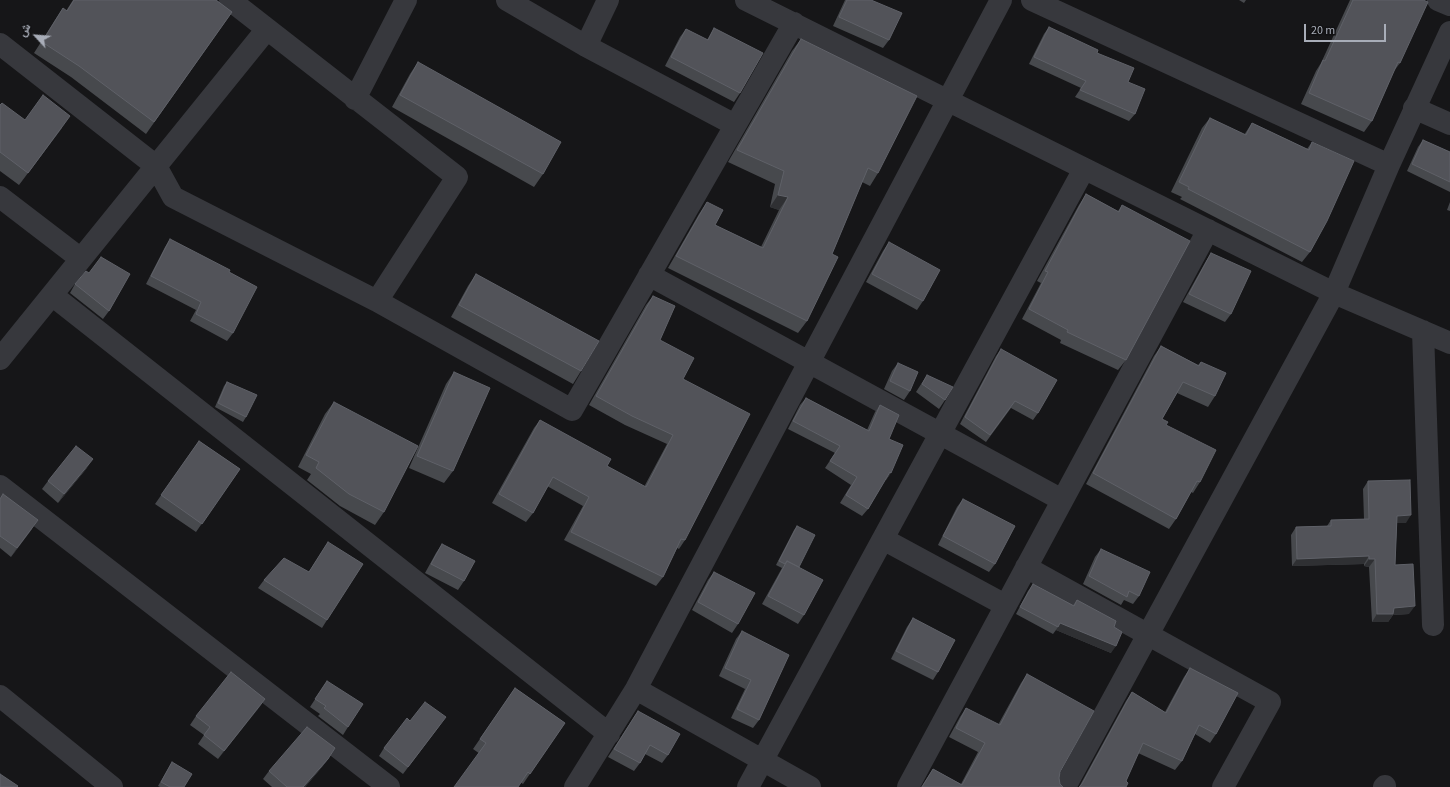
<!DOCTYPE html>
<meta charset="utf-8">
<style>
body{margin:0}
#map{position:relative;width:1450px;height:787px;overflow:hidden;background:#161618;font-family:"Source Sans 3",Vazirmatn,sans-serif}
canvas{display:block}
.north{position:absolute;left:16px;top:16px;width:40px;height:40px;-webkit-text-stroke:3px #111113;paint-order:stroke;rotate:296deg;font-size:11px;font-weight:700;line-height:16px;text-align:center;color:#a8adb8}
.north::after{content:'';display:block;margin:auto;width:14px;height:18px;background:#a8adb8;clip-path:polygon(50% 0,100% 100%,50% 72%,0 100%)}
.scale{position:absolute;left:1304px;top:24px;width:82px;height:18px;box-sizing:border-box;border:2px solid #a8adb8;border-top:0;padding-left:5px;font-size:12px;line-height:14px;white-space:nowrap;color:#a8adb8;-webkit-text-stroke:3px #111113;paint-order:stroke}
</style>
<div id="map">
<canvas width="1450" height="787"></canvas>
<div class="north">ش</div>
<div class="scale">20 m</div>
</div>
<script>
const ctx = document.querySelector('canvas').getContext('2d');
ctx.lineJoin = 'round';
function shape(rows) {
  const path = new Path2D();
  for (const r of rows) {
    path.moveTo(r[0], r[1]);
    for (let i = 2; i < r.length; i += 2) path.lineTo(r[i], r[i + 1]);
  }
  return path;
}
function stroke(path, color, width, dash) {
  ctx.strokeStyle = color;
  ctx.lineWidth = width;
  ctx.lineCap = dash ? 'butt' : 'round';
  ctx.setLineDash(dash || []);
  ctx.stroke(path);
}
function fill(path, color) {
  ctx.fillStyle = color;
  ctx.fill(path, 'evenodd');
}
const minor = shape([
 [230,0,457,177,377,301],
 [507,0,586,46,735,125],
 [746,0,1334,293,1450,343],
 [1032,0,1389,165],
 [1438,0,1450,5],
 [0,44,156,166,173,197,377,301,572,410,794,23],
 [586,46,608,0],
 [355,99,406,0],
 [1414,108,1450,124],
 [0,197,81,259],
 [649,275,1062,500],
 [52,295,609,734],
 [1423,331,1433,625],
 [0,359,267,29],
 [0,486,389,787],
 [883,539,1005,605],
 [1026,567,1270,702,1223,787],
 [636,689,810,787],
 [0,696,112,787],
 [575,787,636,689,1001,0],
 [748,787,1084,169],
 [908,787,1208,230],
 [1065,787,1334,293,1389,165,1450,32],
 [1384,787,1385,786]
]);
const wall = shape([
 [73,0,216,0,232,12,146,134,71,77,34,53,55,20,63,8,66,11],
 [845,0,871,0,889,40,883,48,833,26],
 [1239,0,1246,0,1244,3],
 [1350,0,1423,0,1400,63,1394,71,1372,121,1364,132,1301,104,1316,71,1321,63],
 [1049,27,1097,53,1128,82,1135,114,1129,121,1075,97,1081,88,1029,64,1044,34],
 [714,28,740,93,734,102,665,66,680,37,686,29,707,40],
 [801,39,878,173,870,186,862,182,832,254,807,321,798,333,668,268,699,214,707,202,715,225,761,247,779,210,770,207,775,184,728,162,792,51],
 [418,62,543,174,534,187,392,107,410,74],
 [0,105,25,120,62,128,19,185,0,171],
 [1210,118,1244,135,1252,123,1307,149,1312,142,1310,252,1302,262,1180,199,1182,197,1171,192,1202,128],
 [1423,140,1450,152,1450,192,1407,171,1418,147],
 [1086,194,1118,211,1122,205,1126,360,1118,370,1060,343,1061,340,1022,319,1041,283,1037,281,1079,205],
 [1450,202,1450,211,1447,210],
 [170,239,229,272,233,333,227,341,190,321,196,310,146,284,165,247],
 [889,242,923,301,917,310,866,282,883,251],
 [1211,253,1231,314,1225,322,1183,302,1206,261],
 [89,273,109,311,103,319,70,293,75,284],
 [476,274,581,371,573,384,451,317,468,286],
 [653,296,660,340,683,379,685,540,679,549,677,548,663,577,656,586,564,540,583,506,547,486,533,513,526,522,492,503,534,428,540,420,607,466,644,487,667,444,625,425,589,405,646,305],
 [1161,346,1198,365,1201,362,1215,396,1208,407,1177,393,1162,419,1200,482,1193,493,1191,492,1176,519,1169,529,1086,484,1154,356],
 [1001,349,1038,413,1033,420,1011,408,986,442,960,424,996,356],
 [898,363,910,391,904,400,884,389,892,371],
 [454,372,453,471,444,483,409,468,446,384],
 [927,375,945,400,939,409,916,392],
 [227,382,246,417,243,422,215,407,224,386],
 [806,398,867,430,875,412,880,405,889,439,891,473,886,480,885,480,868,509,862,516,840,503,851,485,825,468,835,453,788,429,800,405],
 [334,402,384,512,375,525,340,506,307,480,311,474,298,467,325,414],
 [199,441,240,469,196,532,155,504],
 [87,468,58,503,42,489,48,481],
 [1368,481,1406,523,1397,523,1395,565,1409,614,1393,615,1388,622,1372,622,1369,567,1364,566,1364,564,1292,566,1291,535,1296,527,1327,526,1331,520,1364,519,1363,489],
 [0,499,32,529,11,557,0,548],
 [963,499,995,564,989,572,938,545,957,507],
 [797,526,799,567,804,615,798,624,762,604,782,568,776,565,794,530],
 [328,542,327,620,322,628,258,588,264,580,309,572],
 [442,544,464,581,458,590,425,573,436,553],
 [1101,549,1139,596,1133,604,1124,600,1121,605,1083,584,1095,557],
 [714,572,738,624,732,633,692,610,708,580],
 [1033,584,1073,605,1077,600,1114,627,1111,653,1056,630,1053,634,1016,614,1028,591],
 [913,618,938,672,933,680,891,659,907,627],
 [742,631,759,720,753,728,731,718,745,689,719,676,736,639],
 [1190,668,1216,734,1210,743,1195,734,1182,761,1175,770,1138,753,1126,781,1079,787,1126,701,1132,692,1165,712,1184,677],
 [1027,674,1060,772,1059,778,1060,784,1063,787,921,787,933,769,961,784,978,752,949,737,960,717,966,708,998,725,1021,683],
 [327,681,348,727,343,735,318,716,320,714,310,707],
 [515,688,565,723,523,784,473,749],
 [265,699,218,759,198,744,204,735,190,725,196,716],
 [638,711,668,755,662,763,645,754,640,763,634,771,608,757],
 [410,721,440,725,403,774,379,756,384,748],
 [328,759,322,767,305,787,272,787,263,779,269,771],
 [172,762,184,787,160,787,158,786]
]);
const shadedWall = shape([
 [70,116,62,128,19,185,28,173],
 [778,195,788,197,779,210,770,207],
 [93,459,87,468,58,503,64,494],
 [890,472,891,473,886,480,885,479],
 [1411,515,1406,523,1392,523,1397,516],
 [38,520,32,529,11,557,17,548],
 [1369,556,1364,564,1292,566,1297,559],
 [1369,559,1375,559,1369,567,1364,566],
 [1415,606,1409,614,1393,615,1388,622,1372,622,1377,614,1394,608],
 [1060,623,1116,646,1111,653,1056,630],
 [265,699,259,708,218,759,224,751],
 [328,759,322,767,305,787,303,787]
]);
const building = shape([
 [74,0,216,0,232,12,154,122,79,66,42,42,63,8,67,11,74,0],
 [847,0,871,0,902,13,889,40,839,17,847,0],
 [1353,0,1423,0,1428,2,1400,63,1398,62,1372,121,1309,93,1323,60,1325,61,1353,0],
 [1049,27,1098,50,1097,53,1134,68,1128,82,1145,89,1135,114,1080,90,1086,81,1034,57,1049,27],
 [714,28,763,53,740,93,671,57,686,29,708,40,714,28],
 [801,39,917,96,878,173,868,168,832,254,838,257,807,321,676,256,707,202,723,210,715,225,763,248,788,197,778,195,784,171,737,150,801,39],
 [418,62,561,142,543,174,400,95,418,62],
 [43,95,70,116,28,173,0,152,0,105,2,103,25,120,43,95],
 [1210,118,1246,135,1252,123,1309,150,1312,142,1354,161,1327,221,1310,252,1188,189,1189,187,1179,182,1210,118],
 [1423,140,1450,152,1450,182,1412,164,1423,140],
 [1086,194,1119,212,1122,205,1190,241,1126,360,1067,332,1068,330,1029,309,1048,272,1045,271,1086,194],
 [170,239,230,270,229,272,257,287,233,333,196,314,201,302,151,276,170,239],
 [889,242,940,270,923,301,872,274,889,242],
 [1211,253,1251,271,1231,314,1189,294,1211,253],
 [101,257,130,274,109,311,75,284,86,271,89,273,101,257],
 [476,274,599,341,581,371,459,305,476,274],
 [653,296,675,306,660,340,694,358,683,379,750,414,685,540,681,539,663,577,571,532,589,497,553,477,533,513,499,494,540,420,611,459,607,466,646,487,673,435,632,416,596,396,653,296],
 [1161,346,1199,366,1201,362,1226,373,1215,396,1183,382,1162,419,1168,422,1166,425,1216,450,1200,482,1197,481,1176,519,1093,473,1161,346],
 [1001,349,1057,380,1038,413,1015,401,990,435,965,417,1001,349],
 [898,363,918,372,910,391,890,381,898,363],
 [454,372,490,388,453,471,417,456,454,372],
 [927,375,953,387,945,400,922,384,927,375],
 [227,382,257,395,246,417,218,403,227,382],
 [806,398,869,431,880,405,899,415,889,439,903,445,891,473,890,472,868,509,846,495,857,477,830,461,840,446,793,421,806,398],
 [334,402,418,446,384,512,349,494,316,468,319,462,306,455,334,402],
 [199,441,240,469,202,524,161,495,199,441],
 [76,446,93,459,64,494,48,481,76,446],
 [1410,480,1411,515,1397,516,1395,565,1413,564,1415,606,1394,608,1393,614,1377,614,1375,559,1369,559,1369,556,1297,559,1296,527,1331,526,1331,520,1369,519,1368,481,1410,480],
 [3,494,38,520,17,548,0,536,0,499,3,494],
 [963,499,1015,526,995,564,943,536,963,499],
 [797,526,815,535,799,567,787,561,785,564,779,561,797,526],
 [328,542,363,564,327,620,264,580,284,558,309,572,328,542],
 [442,544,475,561,464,581,431,564,442,544],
 [1101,549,1150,572,1139,596,1129,591,1127,597,1089,576,1101,549],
 [787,561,823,580,804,615,768,596,787,561],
 [714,572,755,593,738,624,698,602,714,572],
 [1033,584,1074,606,1077,600,1116,621,1114,627,1122,632,1116,646,1060,623,1058,627,1020,607,1033,584],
 [913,618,955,640,938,672,896,651,913,618],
 [742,631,789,655,759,720,737,709,751,680,725,668,742,631],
 [1190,668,1238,693,1216,734,1199,725,1182,761,1143,743,1126,781,1128,783,1126,787,1079,787,1082,784,1132,692,1166,713,1190,668],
 [231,672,265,699,224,751,204,735,210,727,196,716,231,672],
 [1027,674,1094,711,1060,772,1059,778,1060,784,1063,787,922,787,933,769,962,785,985,743,956,728,966,708,1000,725,1027,674],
 [327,681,363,704,348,727,324,708,326,706,315,699,327,681],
 [515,688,565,723,530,774,528,772,518,787,454,787,486,743,480,739,515,688],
 [425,702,446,717,408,767,384,748,407,718,410,721,425,702],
 [638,711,680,734,668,755,650,745,640,763,614,749,638,711],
 [307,727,335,748,328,759,303,787,287,787,269,771,307,727],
 [172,762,192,774,184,787,170,787,161,782,172,762],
 [0,774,18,786,17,787,0,787,0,774]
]);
stroke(minor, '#37383d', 22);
fill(wall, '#47494d');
fill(shadedWall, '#2f3033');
fill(building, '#525359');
stroke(building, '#5f6168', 1);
</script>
